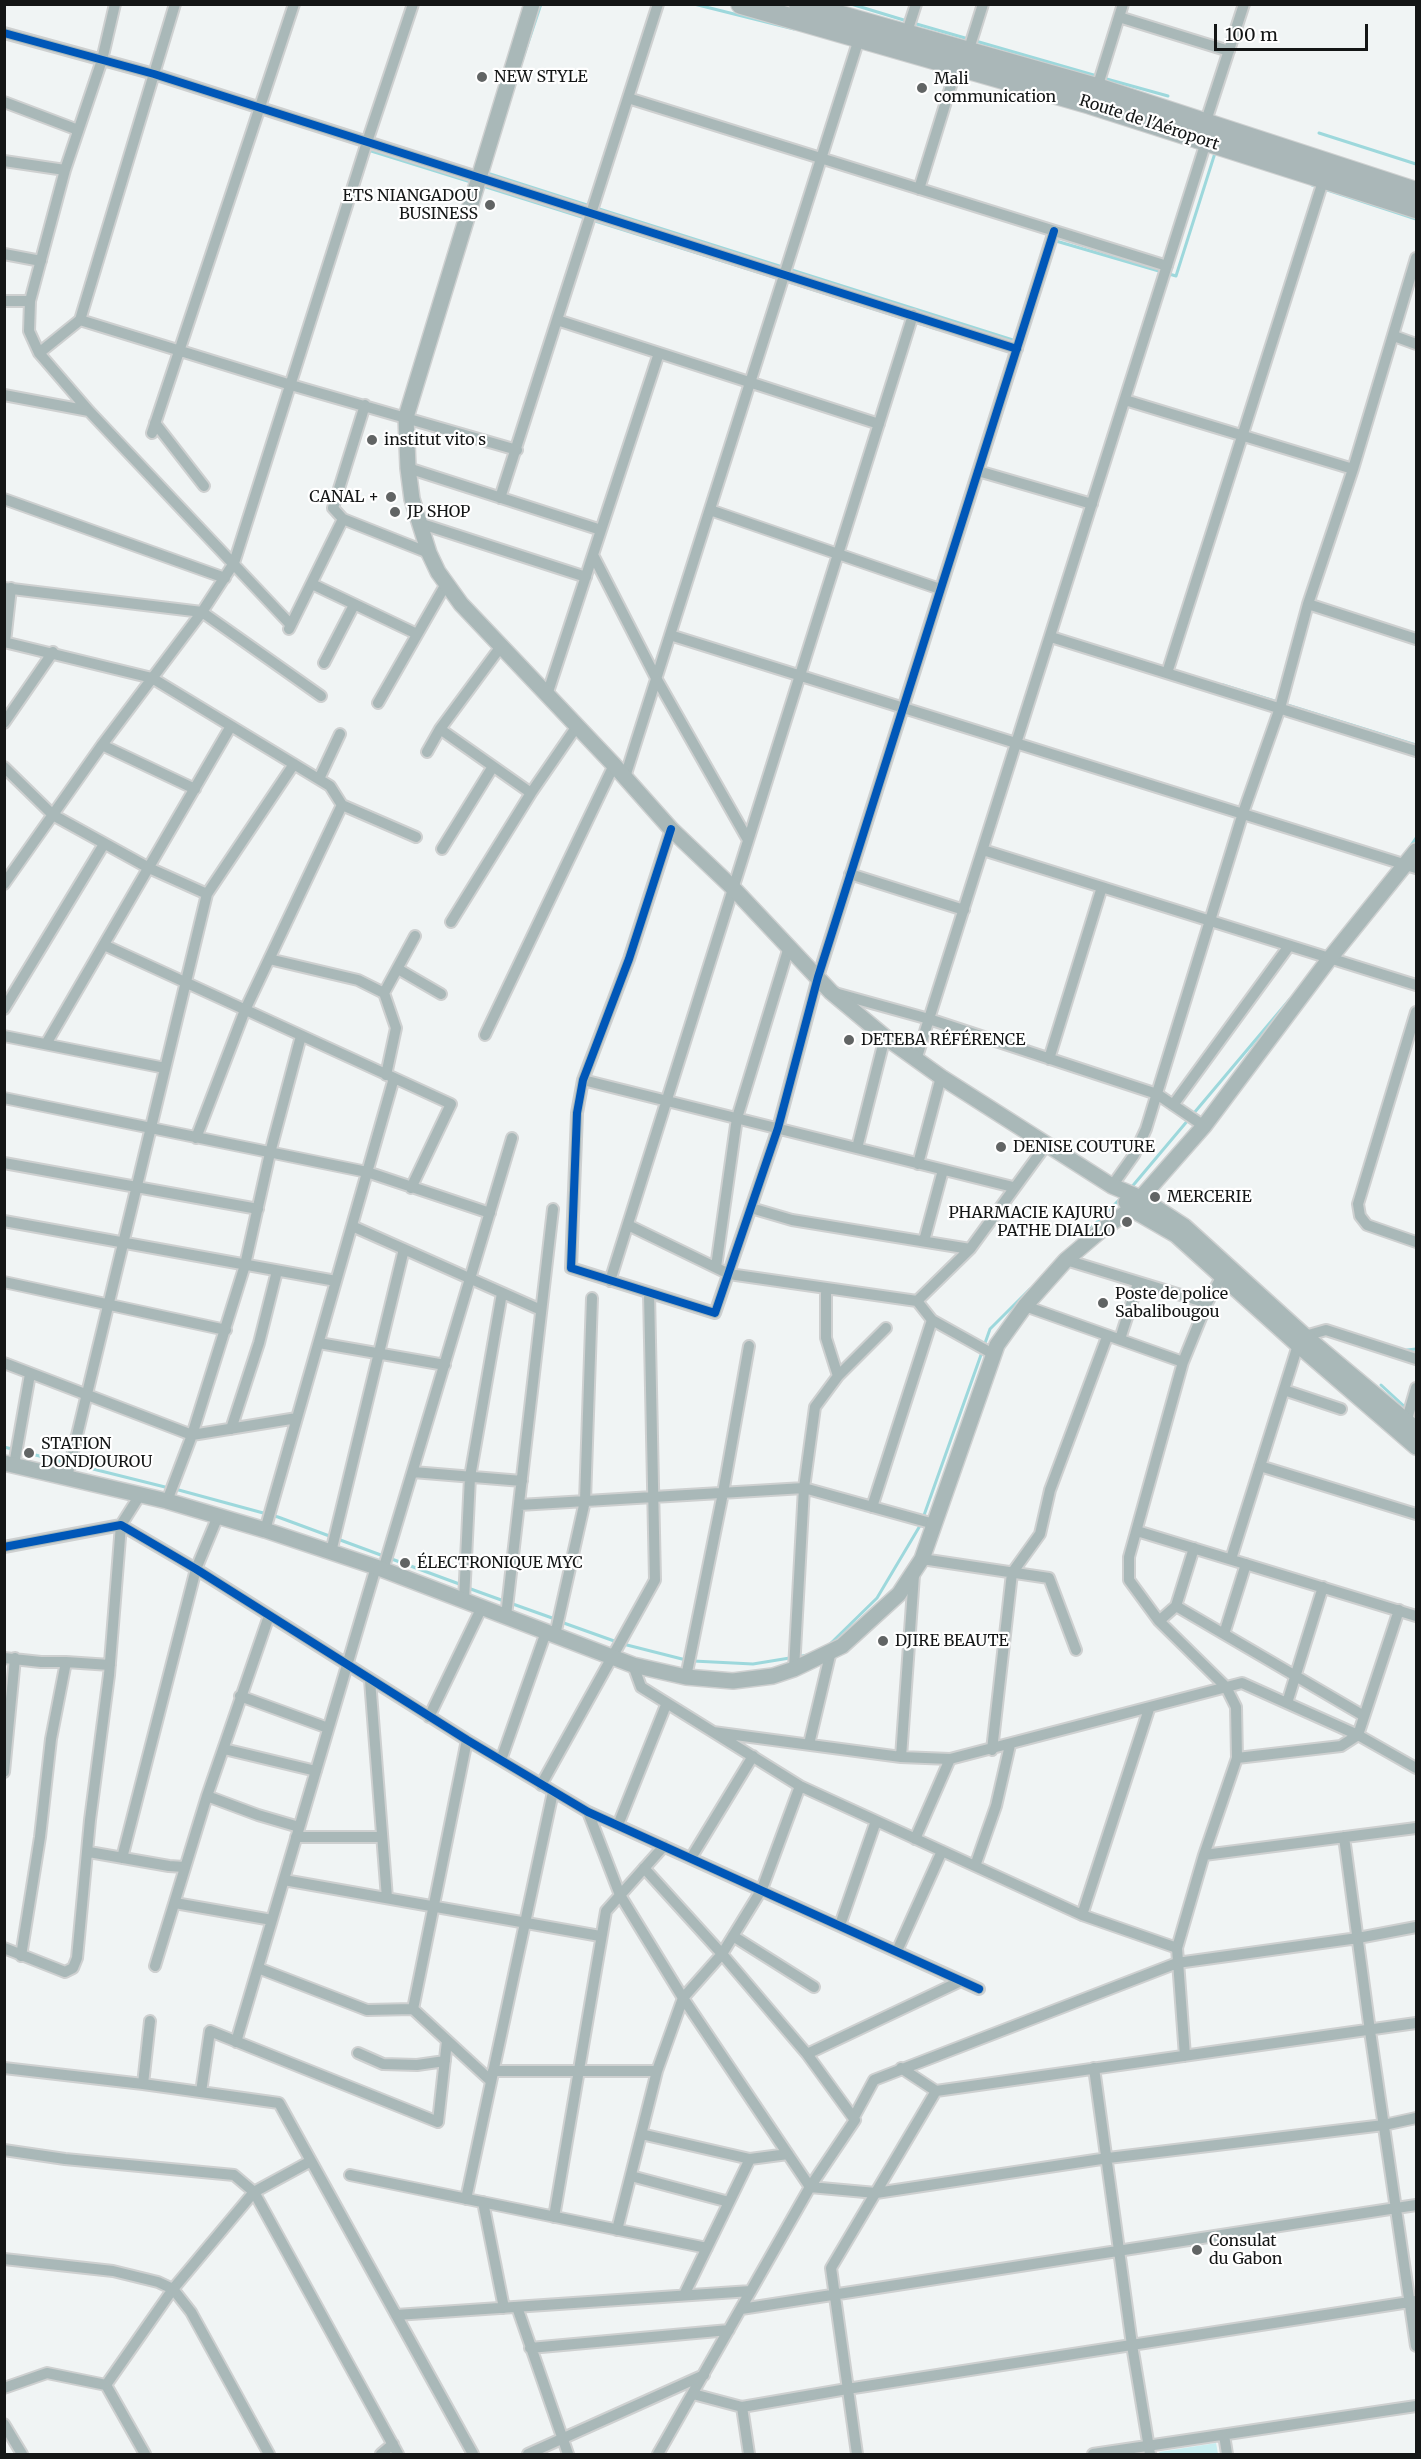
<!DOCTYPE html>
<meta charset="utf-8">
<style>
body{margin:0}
#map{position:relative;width:1421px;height:2459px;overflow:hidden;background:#f0f4f4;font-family:Merriweather,serif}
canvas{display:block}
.frame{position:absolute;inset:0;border:6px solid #141616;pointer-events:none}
.scale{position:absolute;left:1214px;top:24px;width:154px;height:27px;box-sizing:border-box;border:3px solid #141616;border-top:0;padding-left:8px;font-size:18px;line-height:21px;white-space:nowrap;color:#141616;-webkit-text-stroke:4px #fff;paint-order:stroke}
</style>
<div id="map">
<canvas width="1421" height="2459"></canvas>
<div class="frame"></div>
<div class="scale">100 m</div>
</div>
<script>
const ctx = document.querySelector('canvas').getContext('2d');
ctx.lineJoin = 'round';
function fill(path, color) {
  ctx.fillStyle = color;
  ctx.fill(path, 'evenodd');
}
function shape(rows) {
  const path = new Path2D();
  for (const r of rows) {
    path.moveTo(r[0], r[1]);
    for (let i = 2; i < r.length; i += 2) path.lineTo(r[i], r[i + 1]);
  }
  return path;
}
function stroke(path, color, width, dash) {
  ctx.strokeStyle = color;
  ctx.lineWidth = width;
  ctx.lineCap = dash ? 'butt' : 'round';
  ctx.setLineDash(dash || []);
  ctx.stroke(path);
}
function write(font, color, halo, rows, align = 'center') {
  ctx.font = font + ' Merriweather,serif';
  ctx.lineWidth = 4.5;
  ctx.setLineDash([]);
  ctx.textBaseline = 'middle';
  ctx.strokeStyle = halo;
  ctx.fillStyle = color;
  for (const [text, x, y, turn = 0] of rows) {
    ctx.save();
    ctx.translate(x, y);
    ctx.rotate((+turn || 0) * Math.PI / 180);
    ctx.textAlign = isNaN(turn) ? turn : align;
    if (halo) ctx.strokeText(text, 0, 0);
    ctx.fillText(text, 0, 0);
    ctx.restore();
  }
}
const green = shape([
 [1216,2443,1218,2454,1160,2454,1159,2452]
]);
const stream = shape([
 [694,4,794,29],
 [851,4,907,21],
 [913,23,1097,76],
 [522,61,541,4],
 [1103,78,1168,96],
 [1319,133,1416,164],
 [368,150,474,183],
 [488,171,487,173,590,206],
 [1312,185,1416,219],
 [483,186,585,218],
 [596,208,1016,341],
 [592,220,780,279],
 [1056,241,1176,276,1215,153],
 [786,281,937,329],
 [1223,685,1416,745],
 [1410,847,1416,838],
 [1130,1189,1290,999],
 [1084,1235,1122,1197],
 [984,1346,990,1329,1030,1289],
 [1407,1350,1416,1349],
 [1381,1385,1406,1408],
 [4,1447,67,1463],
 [73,1464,169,1488],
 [175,1489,278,1517,462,1585],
 [923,1518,982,1352],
 [468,1588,504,1601],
 [510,1603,555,1619],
 [561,1622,617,1642],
 [623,1644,686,1660],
 [829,1645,877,1598,921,1524],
 [693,1661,753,1664,808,1655]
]);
const street = shape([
 [115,4,102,60,65,170,30,301,29,331,39,353,89,411,291,625],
 [1119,17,1229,51],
 [4,33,154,74,1017,349],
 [906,35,916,4],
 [968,52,983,4],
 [1097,88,1123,4],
 [628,98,1167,266],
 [4,102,78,130],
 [1205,124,1244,4],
 [4,161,65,170],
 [919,189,957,66],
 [4,254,41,261],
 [4,301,30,301],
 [80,320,291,385,517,450],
 [557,320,879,424],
 [1394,336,1416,344],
 [39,353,80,320,175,4],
 [4,395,89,411],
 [1125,400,1353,469],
 [365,405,333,508,343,519,429,553],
 [155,423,204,486],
 [152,433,294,4],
 [408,468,601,530],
 [978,471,1092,504],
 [500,498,658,4],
 [4,499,225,578],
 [710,510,940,589],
 [419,523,586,577],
 [593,555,656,678,748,840],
 [312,584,417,634],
 [4,588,202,612,321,696],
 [1308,604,1416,639],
 [289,629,343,519],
 [670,635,1416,868],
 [1051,637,1416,751],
 [4,642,152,678,330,786,342,805,245,1010,196,1138],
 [5,642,11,588],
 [324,663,354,605],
 [1167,673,1325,175],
 [547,695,659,353],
 [378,703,446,584],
 [4,723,53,652],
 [440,729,531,793],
 [102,745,195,789],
 [427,752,440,729,502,645],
 [4,767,53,815,149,868,207,894],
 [625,777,859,39],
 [319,779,340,734],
 [342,805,416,837],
 [671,829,629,959,583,1080,577,1113,571,1268,715,1313,778,1128,818,977,1054,231],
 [442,849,492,768],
 [983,850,1416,985],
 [850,874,964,910],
 [4,884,102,745,202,612,234,563,367,142,413,4],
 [451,922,531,793,577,726],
 [104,945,451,1104,411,1188],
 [269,959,358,980,384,993,396,1028,386,1075],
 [398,969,441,994],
 [384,993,415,936],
 [835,993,929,1019,1157,1094,1204,1126],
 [4,1009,104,844],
 [1416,1012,1358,1204,1360,1216,1367,1225,1416,1242],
 [485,1035,614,765],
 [4,1036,165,1068],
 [46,1044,231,726],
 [1049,1059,1102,887],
 [916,1060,1206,142],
 [583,1080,1013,1187],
 [4,1098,367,1172,490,1213],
 [1173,1105,1289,946],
 [857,1148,885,1037],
 [4,1163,258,1209],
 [918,1164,941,1077],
 [1112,1186,1134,1155,1146,1129,1243,813,1280,708,1308,604,1353,469,1416,258],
 [751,1208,792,1220,970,1249],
 [4,1221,336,1281],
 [628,1225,729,1274,917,1301,970,1249,1046,1145],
 [352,1226,541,1310],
 [924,1241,943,1170],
 [1066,1260,1207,1303],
 [716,1267,737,1118,789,947],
 [610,1281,913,315],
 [4,1282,226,1330],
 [826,1289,826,1338,838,1376],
 [917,1301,932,1320,993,1354],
 [1025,1306,1183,1362],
 [1120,1339,1138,1283],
 [319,1343,445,1365],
 [4,1363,192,1435,297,1418],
 [1284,1390,1341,1409],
 [1405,1426,1416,1388],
 [231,1429,259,1343,277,1271],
 [14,1465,30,1374],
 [1260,1466,1416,1514],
 [413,1472,522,1481],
 [67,1477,207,894,294,764],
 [167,1501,192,1435,245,1265,270,1153,301,1036],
 [519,1505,804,1488,934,1524],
 [872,1507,932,1320],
 [265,1530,394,1078],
 [1137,1531,1416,1616],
 [4,1547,121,1525,196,1569,467,1740,588,1812,979,1989],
 [331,1552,404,1249],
 [922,1559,1049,1578,1076,1650],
 [1231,1559,1298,1345,1305,1336,1326,1330,1416,1359],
 [383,1570,512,1138],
 [464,1600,470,1477,502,1293],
 [1176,1606,1364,1716],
 [506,1616,553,1209],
 [1159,1621,1176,1606,1194,1548],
 [1224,1634,1246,1564],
 [555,1635,585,1501,592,1298],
 [4,1658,41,1662,66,1662,51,1739,40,1837,21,1956],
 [66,1662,110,1665],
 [633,1665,641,1687,800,1786,1082,1915,1177,1948],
 [794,1669,804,1488,815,1407,838,1376,886,1328],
 [686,1677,723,1493,749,1346],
 [370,1680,387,1898],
 [240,1696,328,1728],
 [1287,1703,1323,1587],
 [429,1717,482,1607],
 [713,1732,901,1757,950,1759,1242,1683,1358,1735,1416,1768],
 [809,1744,831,1651],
 [224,1749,316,1771],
 [992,1750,1012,1573,1040,1534,1050,1490,1107,1337],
 [901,1757,914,1575],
 [1237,1758,1341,1746,1358,1735,1399,1610],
 [501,1760,546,1632],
 [4,1772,15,1658],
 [541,1785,655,1580,649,1293],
 [207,1796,258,1815,299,1827],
 [588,1812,620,1895,683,1998,810,2187],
 [618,1825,666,1705],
 [296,1837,382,1837],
 [1344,1837,1370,2031,1416,2346],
 [915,1839,950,1759],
 [89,1852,169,1866,184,1867],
 [1204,1855,1416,1828],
 [122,1858,196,1569,218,1516],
 [691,1858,753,1756],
 [975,1866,996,1806,1010,1745],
 [644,1868,722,1954,807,2054,855,2120,810,2187,658,2454],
 [284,1880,600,1936],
 [175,1903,272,1920],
 [1082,1915,1149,1709],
 [840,1925,876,1821],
 [733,1936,814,1987],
 [4,1948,65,1972,73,1968,77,1958,90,1820,109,1675,121,1525,140,1495],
 [897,1951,942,1851],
 [155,1966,207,1796,269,1616],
 [258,1968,367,2010,413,2009,491,2081],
 [413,2009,467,1740],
 [236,2042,376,1567],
 [358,2053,383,2064,417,2065,445,2061],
 [807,2054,961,1981],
 [1185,2056,1177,1948,1204,1855,1237,1758,1236,1707,1226,1687,1159,1621,1129,1580,1129,1557,1183,1362,1207,1303,1222,1276],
 [4,2068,143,2084,279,2103,473,2454],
 [901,2068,936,2091,1416,2023],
 [1094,2068,1132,2345,1150,2454],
 [493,2071,657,2071],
 [143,2084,150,2021],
 [201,2092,210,2031,438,2122,447,2041],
 [854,2117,874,2080,1177,1963,1358,1938,1416,1927],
 [641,2134,750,2159,788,2154],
 [4,2150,65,2159,234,2175,254,2192,398,2454],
 [350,2175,707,2248],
 [631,2176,729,2202],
 [810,2187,876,2193,1108,2158,1384,2125,1416,2118],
 [466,2199,553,1792],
 [483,2202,504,2308],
 [554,2217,606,1911,664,1846],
 [617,2230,657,2071,683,1998,722,1954,762,1889,800,1786],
 [4,2259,113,2271,158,2282,173,2289,191,2312,269,2454],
 [684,2295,750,2159],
 [517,2307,568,2454],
 [741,2309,1416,2205],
 [396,2315,751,2291],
 [530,2348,729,2330],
 [106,2385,173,2289,254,2192,311,2161],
 [4,2388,47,2373,106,2385,145,2454],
 [693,2394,742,2407,847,2389,1416,2301],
 [742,2407,749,2454],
 [4,2424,22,2454],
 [1224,2435,1227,2454],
 [381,2454,393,2444],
 [528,2454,704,2375],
 [857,2454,831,2268,936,2091],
 [1093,2454,1416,2406]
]);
const secondary = shape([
 [532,4,406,417,408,468,412,499,429,553,438,572,461,604,614,765,671,829,733,888,831,992,885,1037,941,1077,1112,1186,1141,1198,1184,1226,1305,1336,1416,1429],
 [1126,1202,1131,1209,1176,1235,1298,1345,1416,1447],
 [4,1463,167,1501,265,1530,376,1567,633,1665,686,1677,733,1681,773,1676,794,1669,842,1646,899,1594,922,1559,997,1345,1025,1306,1066,1260,1099,1232,1131,1209,1204,1126,1330,958,1416,851]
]);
const highway = shape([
 [741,4,1090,104,1416,208],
 [799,4,1097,88,1416,192]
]);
const cycleway = shape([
 [4,33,154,74,1017,349],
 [671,829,629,959,583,1080,577,1113,571,1268,715,1313,778,1128,818,977,1054,231],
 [4,1547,121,1525,196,1569,467,1740,588,1812,979,1989]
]);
const markers = [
 [482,77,6,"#616464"],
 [922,88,6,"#616464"],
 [490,205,6,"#616464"],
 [372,440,6,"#616464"],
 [391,497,6,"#616464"],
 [395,512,6,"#616464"],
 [849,1040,6,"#616464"],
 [1001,1147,6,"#616464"],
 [1155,1197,6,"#616464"],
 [1127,1222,6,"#616464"],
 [1103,1303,6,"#616464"],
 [29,1453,6,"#616464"],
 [405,1563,6,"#616464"],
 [883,1641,6,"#616464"],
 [1197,2250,6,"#616464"]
];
const poiNames = [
 ["NEW STYLE",494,77],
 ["Mali",934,79],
 ["communication",934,97],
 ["ETS NIANGADOU",478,196,"right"],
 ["BUSINESS",478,214,"right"],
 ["institut vito s",384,440],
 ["CANAL +",379,497,"right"],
 ["JP SHOP",407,512],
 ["DETEBA RÉFÉRENCE",861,1040],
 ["DENISE COUTURE",1013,1147],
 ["MERCERIE",1167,1197],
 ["PHARMACIE KAJURU",1115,1213,"right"],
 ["PATHE DIALLO",1115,1231,"right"],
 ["Poste de police",1115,1294],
 ["Sabalibougou",1115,1312],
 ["STATION",41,1444],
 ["DONDJOUROU",41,1462],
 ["ÉLECTRONIQUE MYC",417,1563],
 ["DJIRE BEAUTE",895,1641],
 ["Consulat",1209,2241],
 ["du Gabon",1209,2259]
];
const streetNames = [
 ["Route de l'Aéroport",1149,123,18]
];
fill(green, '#c8eef0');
stroke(stream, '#9dd8dc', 3);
stroke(street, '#ced0d0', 14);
stroke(secondary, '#ced0d0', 18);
stroke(highway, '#ced0d0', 22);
stroke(street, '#a9b8b8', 10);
stroke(secondary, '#a9b8b8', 15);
stroke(highway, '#aab7b8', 20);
stroke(cycleway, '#0057b8', 8);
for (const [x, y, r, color] of markers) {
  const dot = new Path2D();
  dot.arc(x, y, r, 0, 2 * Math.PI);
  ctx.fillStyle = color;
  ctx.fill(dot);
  stroke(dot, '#fff', 2);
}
write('16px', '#141616', '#fff', poiNames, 'left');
write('16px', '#141616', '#fff', streetNames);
</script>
